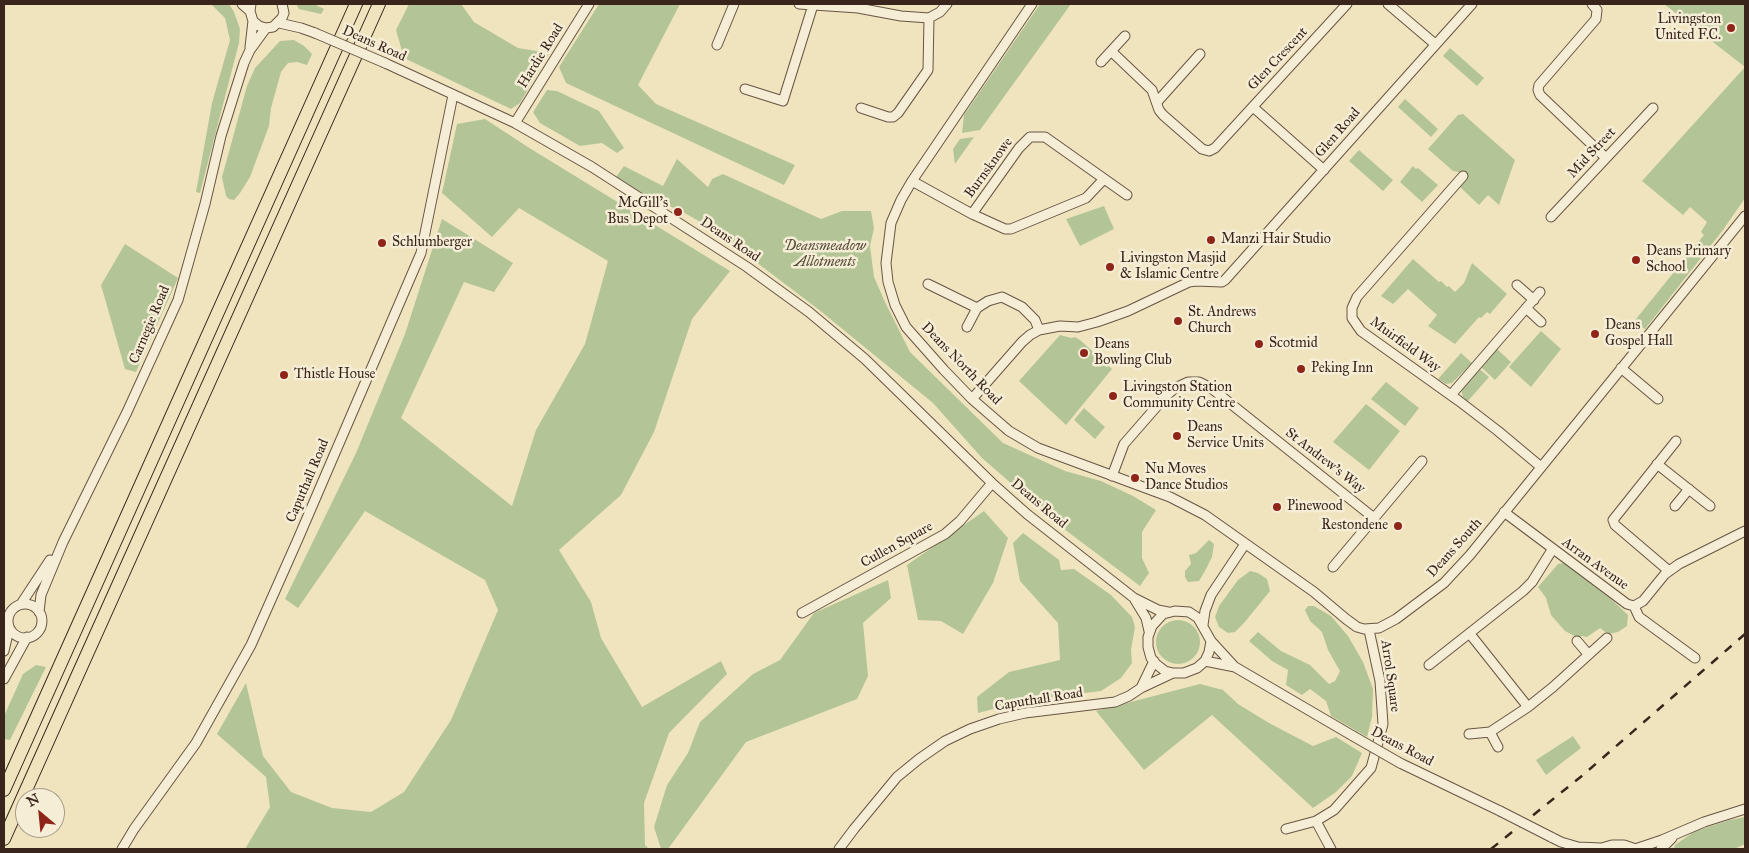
<!DOCTYPE html>
<style>
body{margin:0}
#map{position:relative;width:1749px;height:853px;overflow:hidden;background:#f0e4be;font-family:"IM FELL Great Primer",serif}
canvas{display:block}
.frame{position:absolute;inset:0;border:5px solid #3a251c;pointer-events:none}
.north{position:absolute;left:15px;top:788px;width:50px;height:50px;box-sizing:border-box;background:#f5edd5;border:1px solid #aa9d8b;border-radius:50%;rotate:332deg;font-size:14px;font-weight:700;line-height:20px;text-align:center;color:#3a251c}
.north::after{content:'';display:block;margin:auto;width:18px;height:22px;background:#8f2418;clip-path:polygon(50% 0,100% 100%,50% 72%,0 100%)}
</style>
<div id="map">
<canvas width="1749" height="853"></canvas>
<div class="frame"></div>
<div class="north">N</div>
</div>
<script>
const ctx = document.querySelector('canvas').getContext('2d');
ctx.lineJoin = 'round';
function fill(path, color) {
  ctx.fillStyle = color;
  ctx.fill(path, 'evenodd');
}
function shape(rows) {
  const path = new Path2D();
  for (const r of rows) {
    if (r.length === 3) {
      path.moveTo(r[0] + r[2], r[1]);
      path.arc(r[0], r[1], r[2], 0, 2 * Math.PI);
      continue;
    }
    path.moveTo(r[0], r[1]);
    for (let i = 2; i < r.length; i += 2) path.lineTo(r[i], r[i + 1]);
  }
  return path;
}
function stroke(path, color, width, dash) {
  ctx.strokeStyle = color;
  ctx.lineWidth = width;
  ctx.lineCap = dash ? 'butt' : 'round';
  ctx.setLineDash(dash || []);
  ctx.stroke(path);
}
function write(font, color, halo, rows, align = 'center') {
  ctx.font = font + ' "IM FELL Great Primer",serif';
  ctx.lineWidth = 5;
  ctx.setLineDash([]);
  ctx.textBaseline = 'middle';
  ctx.strokeStyle = halo;
  ctx.fillStyle = color;
  for (const [text, x, y, turn = 0] of rows) {
    ctx.save();
    ctx.translate(x, y);
    ctx.rotate((+turn || 0) * Math.PI / 180);
    ctx.textAlign = isNaN(turn) ? turn : align;
    if (halo) ctx.strokeText(text, 0, 0);
    ctx.fillText(text, 0, 0);
    ctx.restore();
  }
}
const green = shape([
 [211,4,229,4,234,12,240,29,239,43,200,193,196,192,212,103,230,40,225,18],
 [296,4,314,4,324,9,321,14,299,9],
 [409,4,461,4,474,22,518,48,549,53,520,103,511,109,404,58,396,30],
 [599,4,680,4,638,85,656,104,795,165,784,185,566,83,559,67],
 [1040,4,1071,4,980,130,962,133,964,115],
 [1664,4,1745,4,1745,198,1723,230,1645,329,1635,324,1636,319,1704,235,1701,232,1707,222,1690,207,1683,215,1642,181,1745,67],
 [294,40,304,46,312,54,307,65,297,62,288,63,281,72,271,108,269,126,250,177,240,193,234,200,229,199,226,196,222,177,247,86,255,68,280,41],
 [1450,48,1484,78,1477,86,1443,56],
 [547,90,557,91,599,111,624,148,617,153,602,143,580,146,540,123,533,112],
 [1405,99,1438,129,1431,137,1398,107],
 [1463,114,1515,160,1499,205,1488,195,1479,205,1460,187,1468,178,1464,173,1453,171,1428,149,1458,115],
 [485,119,531,149,730,271,692,319,654,432,621,495,559,550,591,602,601,638,642,707,721,661,727,674,669,733,644,803,645,845,649,849,245,849,270,807,266,777,217,734,246,683,263,756,291,792,332,808,371,812,404,792,451,720,498,610,485,580,365,511,298,608,285,599,356,453,405,334,442,219,513,263,494,292,464,282,401,418,512,506,536,430,585,344,608,261,519,208,492,237,442,193,457,124],
 [974,137,955,164,953,149,960,139],
 [1359,150,1393,180,1383,191,1349,161],
 [677,159,708,187,712,179,723,174,821,219,842,211,871,211,874,228,870,246,874,277,885,302,910,352,1003,443,1065,471,1101,481,1133,496,1156,510,1142,532,1142,558,1149,573,1140,586,1060,526,982,458,933,403,818,309,711,228,681,211,646,196,616,177,624,166,663,186],
 [1413,166,1416,169,1418,168,1438,185,1422,202,1400,182],
 [1104,206,1114,229,1080,246,1066,219],
 [125,244,178,278,136,372,125,369,101,285],
 [1413,259,1439,282,1441,281,1447,287,1449,286,1455,292,1464,283,1472,263,1507,294,1490,314,1487,312,1481,318,1479,317,1455,344,1428,326,1437,315,1408,289,1393,304,1381,296],
 [1541,331,1561,349,1531,387,1509,367],
 [1060,335,1071,338,1075,337,1080,340,1112,369,1066,425,1019,381],
 [1496,348,1511,362,1495,380,1480,366],
 [1461,353,1472,363,1452,383,1446,384,1438,379],
 [1478,368,1489,377,1467,402,1463,397,1461,389],
 [1386,382,1419,408,1405,426,1371,399],
 [1366,404,1400,431,1369,470,1333,442],
 [1084,408,1105,427,1095,439,1074,420],
 [984,511,1008,538,993,583,963,634,941,621,918,620,907,565],
 [1023,533,1059,560,1061,570,1074,569,1111,595,1132,617,1135,627,1131,650,1132,663,1121,678,1101,691,1028,700,978,713,977,697,1009,672,1060,660,1058,623,1020,581,1013,543],
 [1209,540,1214,544,1212,557,1205,571,1199,581,1188,582,1185,577,1185,571,1191,564,1189,555,1196,553],
 [1564,563,1612,600,1628,615,1627,626,1618,632,1608,634,1600,628,1587,637,1582,636,1578,638,1565,631,1551,615,1546,598,1538,587,1558,564],
 [1250,571,1258,573,1267,579,1270,591,1244,623,1235,632,1228,633,1219,627,1215,617,1219,606,1238,580],
 [888,580,891,598,863,623,868,676,857,699,746,742,668,849,661,849,654,827,667,785,688,753,700,722,753,674,780,660,814,613],
 [1308,606,1314,606,1331,616,1348,636,1363,662,1373,689,1372,717,1367,737,1331,716,1326,701,1310,689,1302,695,1286,685,1288,670,1272,661,1249,641,1258,632,1281,651,1310,665,1329,684,1335,681,1340,671,1328,650,1322,632,1310,621,1305,610],
 [1178,642,22],
 [36,665,46,667,10,740,4,739,4,716,23,674],
 [1200,684,1223,690,1238,704,1269,723,1313,746,1336,737,1362,753,1352,776,1336,792,1313,808,1212,715,1144,770,1096,711],
 [1573,736,1581,748,1546,775,1536,760],
 [1745,817,1745,844,1734,849,1674,849,1675,845,1695,831,1730,820]
]);
const minor = shape([
 [242,4,250,11],
 [251,4,250,11,253,21,259,26,266,28,273,27,282,18,284,13,282,4],
 [799,4,858,8,901,16,929,18,940,12,947,4],
 [1032,4,912,181,901,200,891,223,886,263,888,282,895,305,906,327,944,370,972,399,1009,431,1038,448,1170,497,1205,515,1314,592,1346,619,1357,627,1364,629,1379,628,1396,619,1444,583,1470,555,1745,216],
 [1388,4,1435,44],
 [1592,4,1597,10,1596,19,1539,85,1538,90,1540,95,1606,158],
 [279,23,301,28,315,33],
 [717,45,734,4],
 [250,47,253,21],
 [1111,51,1152,90,1159,110,1163,115,1202,149,1209,151,1215,148,1347,4],
 [1101,62,1125,36],
 [385,63,515,123,592,167,747,267,809,312,865,359,992,483,1027,514,1134,598,1158,610,1168,612],
 [745,89,783,101,813,5],
 [1157,102,1200,54],
 [1253,107,1324,170],
 [861,108,888,117,893,117,898,113,928,70,929,18],
 [515,123,589,4],
 [1463,176,1357,297,1352,308,1352,318,1361,331,1459,401,1498,431,1541,467],
 [912,181,972,214,1005,229,1011,229,1086,198,1104,179],
 [972,214,1019,148,1030,137,1045,137,1127,195],
 [1551,217,1653,108],
 [928,284,977,308,988,301,1002,297,1022,307,1035,320,1039,330],
 [1517,285,1534,300],
 [1526,308,1541,322],
 [967,327,977,308],
 [1621,368,1658,399],
 [1451,395,1540,292],
 [972,399,1022,342,1030,335,1039,330,1060,326,1078,327,1097,322,1128,311,1189,282,1196,281,1222,282,1225,280,1472,4],
 [1657,464,1710,506],
 [1112,476,1124,444,1165,397,1175,388,1188,382,1199,382,1211,388,1374,518],
 [1675,506,1689,489],
 [1504,512,1627,604,1634,606,1643,601,1665,574,1679,564,1745,531],
 [1333,567,1422,461],
 [1669,571,1615,525,1613,520,1676,441],
 [1135,600,1146,618,1149,631],
 [25,621,17],
 [21,604,50,560],
 [1634,606,1639,617,1695,658],
 [1175,611,1189,612,1198,618,1211,641,1209,652,1205,661,1197,668,1184,673,1173,673,1165,671,1156,664,1151,658,1148,647,1148,637,1152,626,1163,614,1175,611],
 [39,612,41,595,63,542,127,412,178,300,205,204,221,136,244,63,250,50,266,28],
 [802,613,945,534,960,521,992,483],
 [1203,625,1205,611,1211,595,1245,544],
 [1470,634,1528,707,1553,687,1607,638],
 [1211,641,1233,665],
 [1577,641,1588,654],
 [4,651,9,629],
 [1205,661,1235,667,1353,736],
 [1429,665,1523,591,1532,582,1552,550],
 [4,679,27,637],
 [1141,688,1154,661],
 [1490,732,1498,747],
 [1469,734,1490,732,1528,707],
 [1400,763,1500,811],
 [1316,821,1334,810,1371,768,1383,724,1380,681,1369,630],
 [1286,829,1316,821,1331,849],
 [1551,837,1561,842,1578,847,1601,848],
 [122,849,134,829,196,743,251,645,298,539,421,253,453,95],
 [839,849,854,829,897,777,919,759,945,741,970,729,999,719,1025,713,1115,702,1129,696,1141,688,1173,673],
 [1598,849,1612,845,1624,845,1636,849],
 [1635,849,1662,840,1704,822,1745,809],
 [1661,849,1672,838]
]);
const highway = shape([
 [4,790,356,4],
 [4,839,379,4]
]);
const rail = shape([
 [1491,849,1583,775,1745,634]
]);
const minorBridge = shape([
 [315,33,385,63],
 [1353,736,1400,763],
 [1500,811,1551,837]
]);
const markers = [
 [1731,28,5,"#8f2418"],
 [678,212,5,"#8f2418"],
 [1211,240,5,"#8f2418"],
 [382,243,5,"#8f2418"],
 [1636,260,5,"#8f2418"],
 [1110,267,5,"#8f2418"],
 [1178,321,5,"#8f2418"],
 [1595,334,5,"#8f2418"],
 [1259,344,5,"#8f2418"],
 [1084,353,5,"#8f2418"],
 [1301,369,5,"#8f2418"],
 [284,375,5,"#8f2418"],
 [1113,396,5,"#8f2418"],
 [1177,436,5,"#8f2418"],
 [1135,478,5,"#8f2418"],
 [1277,507,5,"#8f2418"],
 [1398,526,5,"#8f2418"]
];
const poiNames = [
 ["Livingston",1721,20,"right"],
 ["United F.C.",1721,36,"right"],
 ["McGill's",668,204,"right"],
 ["Bus Depot",668,220,"right"],
 ["Manzi Hair Studio",1221,240],
 ["Schlumberger",392,243],
 ["Deans Primary",1646,252],
 ["School",1646,268],
 ["Livingston Masjid",1120,259],
 ["& Islamic Centre",1120,275],
 ["St. Andrews",1188,313],
 ["Church",1188,329],
 ["Deans",1605,326],
 ["Gospel Hall",1605,342],
 ["Scotmid",1269,344],
 ["Deans",1094,345],
 ["Bowling Club",1094,361],
 ["Peking Inn",1311,369],
 ["Thistle House",294,375],
 ["Livingston Station",1123,388],
 ["Community Centre",1123,404],
 ["Deans",1187,428],
 ["Service Units",1187,444],
 ["Nu Moves",1145,470],
 ["Dance Studios",1145,486],
 ["Pinewood",1287,507],
 ["Restondene",1388,526,"right"]
];
const streetNames = [
 ["Deans Road",374,44,24],
 ["Hardie Road",541,56,-58],
 ["Glen Crescent",1278,59,-47],
 ["Glen Road",1338,133,-49],
 ["Mid Street",1592,153,-47],
 ["Burnsknowe",989,168,-54],
 ["Deans Road",730,240,34],
 ["Carnegie Road",150,325,-67],
 ["Muirfield Way",1405,345,36],
 ["Deans North Road",961,364,46],
 ["St Andrew's Way",1325,461,38],
 ["Caputhall Road",308,481,-67],
 ["Deans Road",1039,504,40],
 ["Cullen Square",897,545,-29],
 ["Deans South",1455,548,-48],
 ["Arran Avenue",1595,564,36],
 ["Arrol Square",1390,676,82],
 ["Caputhall Road",1039,700,-9],
 ["Deans Road",1402,747,28]
];
const parkNames = [
 ["Deansmeadow",825,247],
 ["Allotments",825,263]
];
fill(green, '#b3c596');
stroke(minor, '#685544', 11);
stroke(highway, '#3a251c', 14);
stroke(minor, '#f5edd5', 9);
stroke(highway, '#f0e4be', 12);
stroke(rail, '#3a251c', 2.5, [9, 9]);
stroke(minorBridge, '#685544', 11, []);
stroke(minorBridge, '#f5edd5', 9);
for (const [x, y, r, color] of markers) {
  const dot = new Path2D();
  dot.arc(x, y, r, 0, 2 * Math.PI);
  ctx.fillStyle = color;
  ctx.fill(dot);
  stroke(dot, '#f5edd5', 2);
}
write('14px', '#3a251c', '#f5edd5', poiNames, 'left');
write('14px', '#3a251c', '#f5edd5', streetNames);
write('italic 14px', '#584d3a', '#f5edd5', parkNames);
</script>
